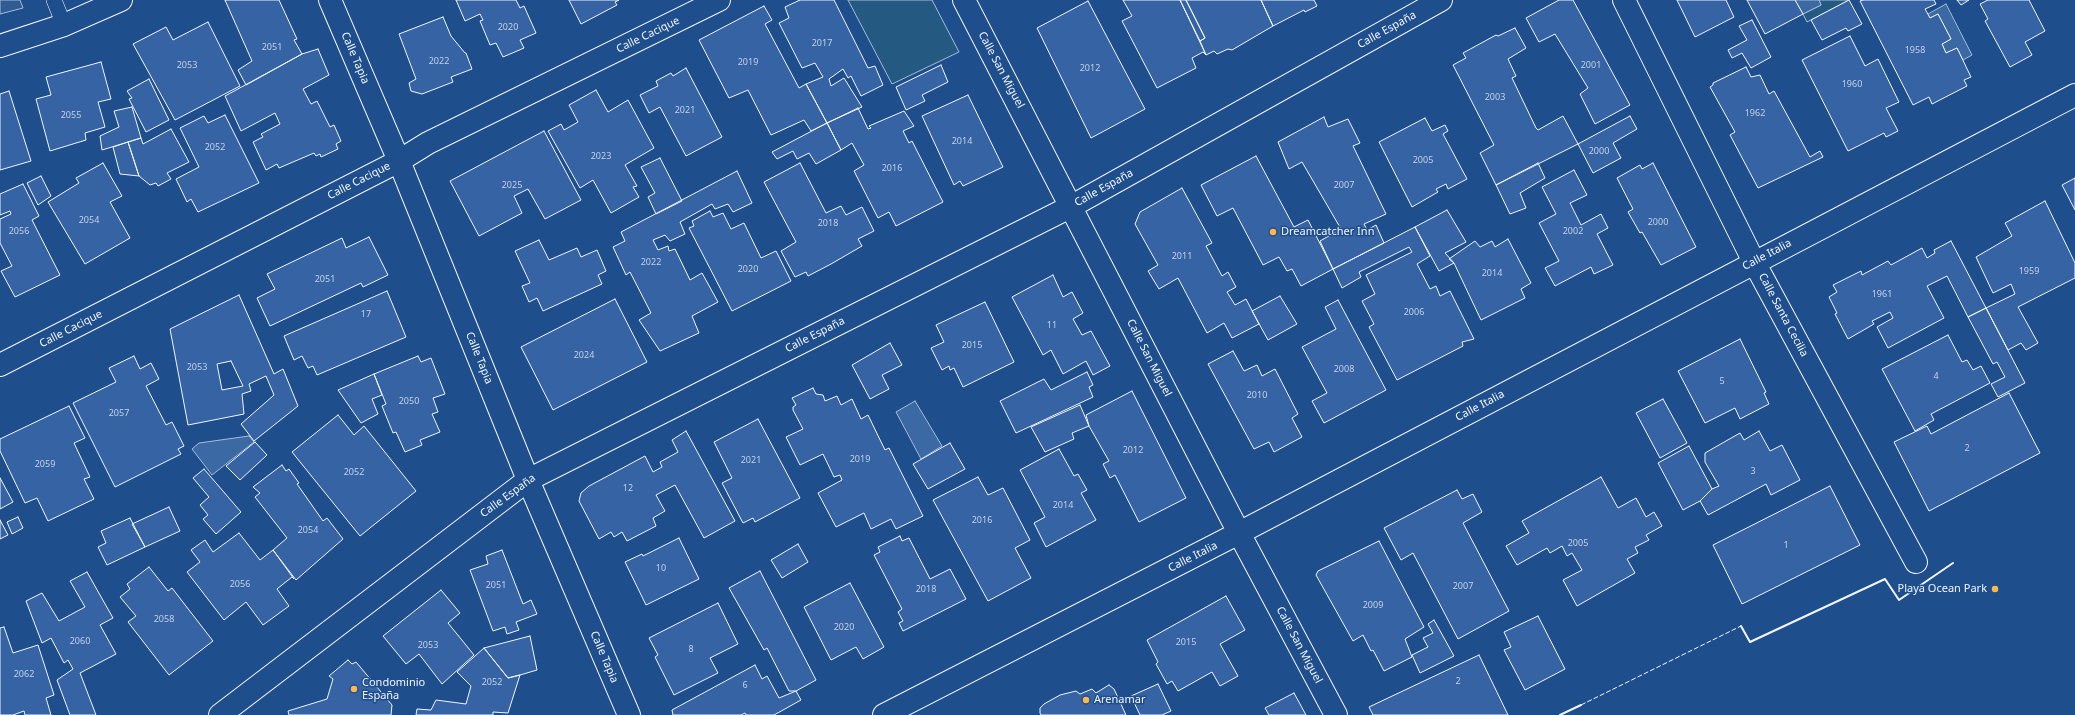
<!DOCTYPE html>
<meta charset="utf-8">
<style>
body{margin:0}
canvas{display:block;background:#1f4e8c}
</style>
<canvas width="2075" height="715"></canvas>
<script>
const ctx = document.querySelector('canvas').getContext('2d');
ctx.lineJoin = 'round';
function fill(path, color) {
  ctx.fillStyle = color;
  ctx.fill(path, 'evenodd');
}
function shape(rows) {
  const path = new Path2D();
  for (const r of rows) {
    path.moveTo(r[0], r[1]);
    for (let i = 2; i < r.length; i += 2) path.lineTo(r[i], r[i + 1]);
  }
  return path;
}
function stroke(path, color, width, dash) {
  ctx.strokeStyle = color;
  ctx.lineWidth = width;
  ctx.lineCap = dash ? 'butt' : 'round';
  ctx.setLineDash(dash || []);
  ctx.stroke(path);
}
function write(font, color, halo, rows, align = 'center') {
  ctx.font = font + ' "Noto Sans",sans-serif';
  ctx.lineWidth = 3;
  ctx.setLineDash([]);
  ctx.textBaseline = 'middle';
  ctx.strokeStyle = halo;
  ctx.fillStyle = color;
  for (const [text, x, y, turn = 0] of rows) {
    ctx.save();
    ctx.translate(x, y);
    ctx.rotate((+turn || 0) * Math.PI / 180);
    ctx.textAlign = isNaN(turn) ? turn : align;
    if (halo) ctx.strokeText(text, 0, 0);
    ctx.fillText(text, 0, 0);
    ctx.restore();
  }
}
const green = shape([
 [848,0,932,0,959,52,892,84,848,0],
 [1819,0,1849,0,1807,22,1803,14,1821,5,1819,0]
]);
const parking = shape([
 [0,0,20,0,23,8,0,14,0,0]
]);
const water = shape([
 [1795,0,1819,0,1821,5,1803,14,1795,0],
 [1946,4,1972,55,1963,60,1957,48,1946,53,1942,44,1951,39,1938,14,1930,18,1928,14,1946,4],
 [915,401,942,446,921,459,896,412,915,401],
 [249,436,254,442,212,475,192,449,199,443,249,436]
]);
const building = shape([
 [225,0,279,0,297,39,294,40,302,54,246,85,238,70,252,61,225,0],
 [456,0,516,0,520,8,524,6,536,33,520,40,524,48,503,57,496,43,490,45,480,21,483,20,480,14,465,21,456,0],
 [569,0,619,0,615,2,617,5,581,24,569,0],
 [800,0,834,0,868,68,875,66,883,85,861,96,851,76,848,78,843,69,829,79,831,86,844,78,862,107,827,123,806,84,823,77,815,63,802,68,779,23,789,18,785,7,800,0],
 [1123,0,1180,0,1206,55,1203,52,1192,58,1196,68,1157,88,1122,21,1132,16,1123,0],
 [1180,0,1186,0,1205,38,1200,41,1180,0],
 [1186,0,1261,0,1273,26,1232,50,1228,49,1217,54,1214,51,1206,55,1200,41,1205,38,1186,0],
 [1261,0,1314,0,1317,6,1305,12,1304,10,1273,26,1261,0],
 [1559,0,1573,0,1630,105,1595,124,1580,94,1588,88,1555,34,1539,42,1526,18,1559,0],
 [1677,0,1726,0,1734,17,1695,37,1677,0],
 [1747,0,1795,0,1803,14,1765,34,1747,0],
 [1849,0,1862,24,1848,31,1846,28,1822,40,1811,20,1849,0],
 [1863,0,1934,0,1936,4,1925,9,1930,18,1938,14,1951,39,1942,44,1946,53,1957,48,1971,77,1964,80,1967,86,1932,104,1929,97,1913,105,1860,1,1863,0],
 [1957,0,1969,0,1961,5,1957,0],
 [1988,0,2029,0,2045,31,2025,42,2032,55,2010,67,1985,21,1988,19,1980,4,1988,0],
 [1088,1,1145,109,1091,138,1037,28,1088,1],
 [764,6,772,20,765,24,799,88,806,84,827,123,811,131,804,120,771,135,748,90,729,98,699,40,764,6],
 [443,17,451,36,465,53,466,53,472,69,451,77,453,82,422,94,411,91,409,83,416,79,399,34,443,17],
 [1752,20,1771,57,1751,68,1742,53,1732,58,1728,50,1747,40,1739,26,1752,20],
 [208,22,240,86,175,120,133,44,166,27,173,40,208,22],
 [1515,28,1526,48,1508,59,1516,76,1512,78,1536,128,1538,130,1563,116,1578,144,1496,185,1480,153,1494,145,1453,65,1466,58,1463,53,1496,35,1498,36,1515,28],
 [1850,36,1865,66,1878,59,1899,102,1886,108,1898,131,1886,137,1884,133,1848,151,1802,60,1850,36],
 [318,49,329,75,303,89,311,104,317,101,330,127,334,125,341,141,336,144,338,149,321,157,320,154,316,156,314,153,279,168,277,164,266,170,253,142,263,137,261,134,280,124,275,113,241,131,225,96,302,54,318,49],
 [101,62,111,99,98,102,105,127,85,133,86,140,50,151,36,99,51,95,46,77,101,62],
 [941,65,948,82,922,95,925,101,906,110,896,87,941,65],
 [1746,67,1751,77,1760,75,1769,94,1774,91,1810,157,1820,151,1823,157,1758,188,1730,135,1735,132,1710,87,1713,85,1713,83,1746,67],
 [686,68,722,137,686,156,660,107,649,113,640,95,658,86,656,81,671,73,673,76,686,68],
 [149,79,169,120,146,132,129,99,132,98,127,91,149,79],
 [596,90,608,112,628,100,654,148,625,165,637,186,633,187,639,197,611,213,593,180,580,188,548,131,561,124,564,130,578,122,569,105,596,90],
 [9,91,31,161,0,170,0,94,9,91],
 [968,95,1003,167,963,186,960,181,954,185,922,116,968,95],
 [132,107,141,138,102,150,100,136,119,127,114,111,132,107],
 [858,108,868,129,871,128,869,126,904,111,914,126,903,131,909,143,912,141,943,202,896,226,889,212,878,218,854,171,864,165,852,143,841,150,827,123,858,108],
 [225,115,259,183,198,212,191,199,187,202,176,179,199,167,180,128,204,116,208,123,225,115],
 [1630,116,1637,129,1613,143,1621,158,1593,173,1578,144,1630,116],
 [1324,117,1328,127,1348,119,1360,143,1353,146,1386,214,1364,224,1367,230,1376,225,1384,243,1333,269,1320,241,1341,229,1302,162,1289,169,1278,142,1324,117],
 [1425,118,1432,131,1445,125,1448,131,1443,134,1467,179,1448,189,1446,184,1436,189,1438,192,1412,207,1379,142,1425,118],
 [827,123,841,150,816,164,809,153,797,159,793,151,777,159,772,152,827,123],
 [171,129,189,162,167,173,171,179,158,186,156,183,150,185,139,176,128,142,141,138,143,144,171,129],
 [544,131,581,200,545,219,528,189,514,196,522,213,479,236,450,181,544,131],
 [128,142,139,176,120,174,113,147,128,142],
 [1256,156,1294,227,1308,220,1333,269,1301,286,1292,269,1287,271,1279,257,1263,265,1233,208,1217,216,1201,185,1256,156],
 [660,158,682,201,656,214,648,197,655,193,641,167,660,158],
 [103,163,122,196,110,202,130,238,85,264,48,202,79,183,76,178,103,163],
 [800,163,826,213,841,206,846,215,862,207,874,231,858,239,862,246,831,264,808,276,806,272,795,277,781,251,796,242,764,182,800,163],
 [1538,163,1545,178,1520,193,1526,208,1510,214,1496,185,1538,163],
 [1653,163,1696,247,1661,265,1642,232,1640,233,1628,212,1633,209,1617,178,1640,165,1642,169,1653,163],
 [1574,170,1587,195,1570,203,1581,225,1601,214,1608,228,1597,234,1613,265,1594,274,1591,267,1555,286,1545,268,1559,261,1539,223,1556,214,1542,187,1574,170],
 [737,171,752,203,733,212,728,204,715,209,712,204,680,222,685,234,670,241,665,235,653,240,658,250,668,246,669,251,675,249,690,280,702,273,718,302,692,316,699,333,660,351,639,320,651,313,630,272,626,275,613,247,625,241,621,232,737,171],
 [41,176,51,196,38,205,27,183,41,176],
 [2075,178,2075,210,2062,185,2075,178],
 [23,184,39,216,32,220,60,275,15,297,1,271,12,266,0,243,0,219,11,214,10,211,0,215,0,194,23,184],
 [1182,188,1212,243,1206,246,1222,276,1228,272,1236,287,1227,292,1235,305,1246,299,1259,324,1232,338,1224,323,1207,333,1178,278,1159,289,1148,271,1158,265,1135,224,1140,212,1182,188],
 [2045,201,2075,263,2075,278,2018,307,2038,343,2026,350,2021,343,2008,350,1986,308,2015,294,2011,284,1993,293,1976,257,2012,236,2005,223,2045,201],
 [1447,210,1466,242,1445,253,1454,263,1439,271,1415,227,1447,210],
 [710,211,713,217,723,213,731,229,744,223,761,258,776,251,791,281,732,311,689,228,694,226,692,221,710,211],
 [1415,227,1430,256,1417,264,1430,289,1436,286,1440,296,1450,291,1474,339,1462,342,1463,346,1397,380,1369,327,1374,324,1362,301,1375,294,1366,275,1412,252,1409,247,1359,272,1361,277,1342,288,1333,269,1415,227],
 [369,237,388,275,363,287,361,283,270,326,257,298,275,289,267,274,342,238,346,248,369,237],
 [1508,239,1531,283,1521,289,1525,298,1481,320,1454,263,1449,259,1475,241,1480,247,1492,241,1495,247,1508,239],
 [539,240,549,260,577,248,581,257,597,250,606,271,598,275,602,284,543,311,537,298,529,302,522,286,530,283,515,251,539,240],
 [1951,241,1986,308,1968,317,1947,276,1927,286,1944,318,1888,348,1877,327,1893,318,1890,312,1872,321,1874,324,1848,339,1835,314,1837,313,1829,297,1837,292,1833,285,1861,271,1862,275,1888,261,1891,265,1922,248,1927,258,1935,253,1934,250,1951,241],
 [1053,275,1063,297,1072,292,1083,313,1073,319,1082,335,1091,331,1110,366,1093,375,1086,361,1063,374,1051,350,1043,355,1012,297,1053,275],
 [387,291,406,337,317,375,313,366,308,368,302,356,294,360,284,336,387,291],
 [239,295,274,374,283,369,298,406,254,441,241,424,274,395,266,376,249,384,251,391,242,394,244,414,188,425,170,329,239,295],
 [231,361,243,386,222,390,217,364,231,361],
 [1280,296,1297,324,1268,340,1252,311,1280,296],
 [615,299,647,362,553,410,521,347,615,299],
 [1338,300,1386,390,1324,423,1312,401,1327,393,1302,347,1336,329,1325,307,1338,300],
 [985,302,1014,362,963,387,954,368,950,370,949,366,942,370,931,348,944,342,936,325,985,302],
 [1986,308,2025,383,1998,397,1991,384,2005,377,1997,362,1993,364,1968,317,1986,308],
 [1948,335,1962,362,1967,360,1973,370,1981,366,1990,383,1931,414,1934,420,1915,431,1882,369,1948,335],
 [1740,339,1766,392,1764,393,1769,404,1740,419,1735,408,1705,423,1678,371,1740,339],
 [890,343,902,365,882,375,889,389,870,399,852,365,890,343],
 [1233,351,1244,371,1257,365,1262,376,1275,369,1298,414,1292,418,1302,437,1274,452,1269,442,1254,449,1208,364,1233,351],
 [134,356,140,369,151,363,159,379,146,386,166,425,172,422,184,446,178,449,181,454,115,487,73,403,116,382,109,368,134,356],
 [418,356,421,362,431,358,445,394,433,398,438,412,432,414,440,432,420,440,422,445,405,452,396,432,393,433,382,406,386,404,374,374,418,356],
 [1087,372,1093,385,1089,387,1093,397,1016,433,1000,401,1044,379,1051,390,1087,372],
 [374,374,382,395,372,399,378,414,361,423,338,390,374,374],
 [813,388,816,394,823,395,825,401,837,396,841,405,852,399,861,419,868,415,885,450,889,448,923,516,896,529,891,519,871,529,864,513,836,527,818,493,842,480,840,475,834,477,823,454,800,465,786,437,803,429,793,410,793,407,796,405,792,398,813,388],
 [1132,391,1186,498,1139,522,1115,475,1110,478,1103,464,1109,461,1089,426,1086,415,1132,391],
 [2009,393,2040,453,1929,511,1894,442,1927,426,1931,434,2009,393],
 [1663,399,1687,443,1660,458,1636,413,1663,399],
 [1080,405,1089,426,1072,433,1074,439,1045,452,1031,427,1080,405],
 [69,406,85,438,74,443,90,477,84,479,94,499,48,521,37,498,25,503,0,451,0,439,69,406],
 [338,415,354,435,364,426,416,491,360,536,292,452,338,415],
 [758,419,800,498,755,522,753,518,743,523,722,483,732,478,714,442,758,419],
 [686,431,735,521,704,538,675,485,656,495,665,511,653,518,656,526,627,541,622,532,614,537,611,532,599,539,579,501,581,493,589,486,645,456,653,472,662,467,660,462,678,452,672,440,686,431],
 [1759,431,1770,451,1782,445,1800,480,1771,495,1766,484,1708,515,1700,501,1712,489,1719,486,1705,462,1705,453,1740,433,1744,440,1759,431],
 [255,442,267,455,240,480,226,466,255,442],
 [950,443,965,469,928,489,913,464,950,443],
 [1689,446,1712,489,1700,501,1683,510,1658,463,1689,446],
 [1059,449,1074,476,1078,474,1087,490,1081,493,1096,520,1046,547,1034,523,1045,517,1020,470,1059,449],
 [282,465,286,471,289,469,299,483,297,484,323,521,327,518,343,539,296,580,273,550,287,538,255,497,260,493,253,487,282,465],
 [204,469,241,512,216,534,203,519,208,515,200,505,209,497,193,478,204,469],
 [978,477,988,495,1003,488,1030,540,1015,548,1031,578,988,601,933,500,978,477],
 [1601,477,1618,508,1636,498,1646,517,1654,512,1662,526,1646,535,1649,540,1635,547,1638,553,1627,559,1635,573,1577,606,1563,580,1582,570,1572,553,1567,556,1562,546,1550,553,1547,548,1517,565,1506,546,1529,533,1522,521,1601,477],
 [0,478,13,502,0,509,0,478],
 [1830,486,1860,545,1742,604,1713,545,1830,486],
 [1457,490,1462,499,1473,494,1482,512,1463,523,1509,611,1458,639,1413,553,1401,560,1384,528,1457,490],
 [169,507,180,531,145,547,132,524,169,507],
 [18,517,23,528,12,534,7,522,18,517],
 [130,518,145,547,107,565,98,547,106,543,101,531,130,518],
 [0,520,8,535,0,539,0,520],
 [239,533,260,560,273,550,294,579,292,577,277,589,289,606,263,625,246,602,224,620,187,572,200,562,191,550,205,540,213,552,239,533],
 [900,536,902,541,909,538,930,579,950,569,966,599,903,631,899,623,903,621,898,612,902,609,874,555,880,552,878,547,900,536],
 [679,538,699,579,646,605,625,562,642,554,643,556,679,538],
 [1379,541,1424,627,1405,639,1412,657,1384,671,1373,650,1371,651,1363,635,1353,641,1316,575,1318,571,1379,541],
 [798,544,808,562,782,578,771,560,798,544],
 [502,550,523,604,531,600,537,614,516,622,519,630,507,634,505,627,493,631,470,570,488,564,486,556,502,550],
 [149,567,168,591,172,588,213,641,169,675,128,622,136,616,120,597,130,589,127,584,149,567],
 [760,571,816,680,796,691,789,691,767,648,764,650,729,588,760,571],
 [87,572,113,618,100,625,116,654,80,673,96,715,70,715,57,680,73,669,68,660,64,663,51,638,42,643,26,601,42,593,59,621,85,607,70,581,87,572],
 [850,583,884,647,863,659,856,647,831,660,804,607,850,583],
 [441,590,460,613,448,623,474,655,442,684,419,654,406,664,383,636,441,590],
 [1226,596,1245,630,1220,644,1238,676,1220,686,1212,672,1178,691,1172,681,1167,684,1156,664,1158,662,1147,640,1226,596],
 [718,603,738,644,710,658,718,673,674,695,655,657,658,655,649,638,718,603],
 [1538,616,1565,669,1525,690,1504,650,1511,647,1504,632,1538,616],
 [1434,620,1454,656,1420,673,1412,655,1428,647,1423,638,1433,633,1428,624,1434,620],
 [4,627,13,653,38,645,54,695,46,698,51,715,25,715,24,711,13,715,0,715,0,628,4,627],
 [530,636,537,670,520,675,508,678,484,648,530,636],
 [484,648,508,678,520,675,508,713,493,712,493,715,416,715,417,709,431,710,436,700,466,704,471,686,457,672,484,648],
 [1479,655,1508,715,1373,715,1369,707,1479,655],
 [348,660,352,664,356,662,392,705,391,715,289,715,288,711,327,699,333,679,329,676,348,660],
 [755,665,762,679,767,676,779,698,796,691,801,700,774,715,746,715,745,713,741,715,673,715,672,710,755,665],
 [1158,684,1171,711,1162,715,1140,715,1131,696,1158,684],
 [1109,685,1114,689,1126,715,1041,715,1040,713,1040,708,1044,704,1060,695,1076,691,1080,694,1092,689,1096,693,1109,685],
 [1294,693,1306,715,1269,715,1265,708,1294,693]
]);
const lane = shape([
 [54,0,64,25]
]);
const street = shape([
 [330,0,399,161,528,480,629,715],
 [964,0,1239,533,1336,715],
 [1624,0,1754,262,1916,562],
 [0,365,399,161,428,143,719,0],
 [220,715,528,480,1072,206,1441,0],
 [884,715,1239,533,2075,95]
]);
const secondary = shape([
 [0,46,64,25,121,0]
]);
const fence = shape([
 [1581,705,1741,626]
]);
const wall = shape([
 [1741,626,1750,642,1885,579,1899,600,1953,563],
 [1560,715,1581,705]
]);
const markers = [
 [1273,232,4,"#ffb74d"],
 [1995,589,4,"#ffb74d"],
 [354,689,4,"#ffb74d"],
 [1086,700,4,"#ffb74d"]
];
const numberNames = [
 ["2020",508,27],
 ["2017",822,43],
 ["2051",272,47],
 ["1958",1915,50],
 ["2022",439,61],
 ["2019",748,62],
 ["2053",187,65],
 ["2001",1591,65],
 ["2012",1090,68],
 ["1960",1852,84],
 ["2003",1495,97],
 ["2021",685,110],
 ["1962",1755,113],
 ["2055",71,115],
 ["2014",962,141],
 ["2052",215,147],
 ["2000",1599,151],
 ["2023",601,156],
 ["2005",1423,160],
 ["2016",892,168],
 ["2025",512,185],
 ["2007",1344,185],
 ["2054",89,220],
 ["2000",1658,222],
 ["2018",828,223],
 ["2056",19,231],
 ["2002",1573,231],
 ["2011",1182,256],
 ["2022",651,262],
 ["2020",748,269],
 ["1959",2029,271],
 ["2014",1492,273],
 ["2051",325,279],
 ["1961",1882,294],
 ["2006",1414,312],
 ["17",366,314],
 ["11",1052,325],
 ["2015",972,345],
 ["2024",584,355],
 ["2053",197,367],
 ["2008",1344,369],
 ["4",1936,376],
 ["5",1722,381],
 ["2010",1257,395],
 ["2050",409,401],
 ["2057",119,413],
 ["2",1967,448],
 ["2012",1133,450],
 ["2019",860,459],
 ["2021",751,460],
 ["2059",45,464],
 ["3",1753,471],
 ["2052",354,472],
 ["12",628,488],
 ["2014",1063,505],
 ["2016",982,520],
 ["2054",308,530],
 ["2005",1578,543],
 ["1",1786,545],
 ["10",661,568],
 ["2056",240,584],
 ["2051",496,585],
 ["2007",1463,586],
 ["2018",926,589],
 ["2009",1373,605],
 ["2058",164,619],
 ["2020",844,627],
 ["2060",80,641],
 ["2015",1186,642],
 ["2053",428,645],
 ["8",691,649],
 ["2062",24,674],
 ["2",1458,681],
 ["2052",492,682],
 ["6",745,685]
];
const streetNames = [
 ["Calle España",1387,30,-29],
 ["Calle Cacique",648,35,-26],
 ["Calle Tapia",355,58,67],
 ["Calle San Miguel",1001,70,62],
 ["Calle Cacique",359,181,-27],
 ["Calle España",1104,188,-29],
 ["Calle Italia",1767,255,-28],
 ["Calle Santa Cecilia",1783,315,62],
 ["Calle Cacique",71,329,-27],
 ["Calle España",815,335,-27],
 ["Calle Tapia",479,358,68],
 ["Calle San Miguel",1149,358,63],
 ["Calle Italia",1480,406,-28],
 ["Calle España",508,496,-36],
 ["Calle Italia",1193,557,-27],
 ["Calle San Miguel",1299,645,62],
 ["Calle Tapia",604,657,67]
];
const poiNames = [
 ["Dreamcatcher Inn",1281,232],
 ["Playa Ocean Park",1987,589,"right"],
 ["Condominio",362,683],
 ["España",362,696],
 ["Arenamar",1094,700]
];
fill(green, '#245a82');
stroke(green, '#a8bbd7', 1);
fill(parking, '#305b95');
stroke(parking, '#a8bbd7', 1);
fill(water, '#3b69a3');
stroke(water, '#a8bbd7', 1);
fill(building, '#3563a3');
stroke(building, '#f2f6ff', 1);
stroke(lane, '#f2f6ff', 16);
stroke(street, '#f2f6ff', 24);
stroke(secondary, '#f2f6ff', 24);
stroke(lane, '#1f4e8c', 15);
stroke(street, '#1f4e8c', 22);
stroke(secondary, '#1f4e8c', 22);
stroke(fence, '#f2f6ff', 1, [5, 2]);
stroke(wall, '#f2f6ff', 2);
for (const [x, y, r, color] of markers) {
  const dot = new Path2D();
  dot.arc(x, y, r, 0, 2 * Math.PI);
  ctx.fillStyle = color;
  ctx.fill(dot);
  stroke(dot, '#1f4e8c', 1.5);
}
write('9px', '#c3d1e8', null, numberNames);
write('11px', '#f2f6ff', '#1f4e8c', streetNames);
write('11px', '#f2f6ff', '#1f4e8c', poiNames, 'left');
</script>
